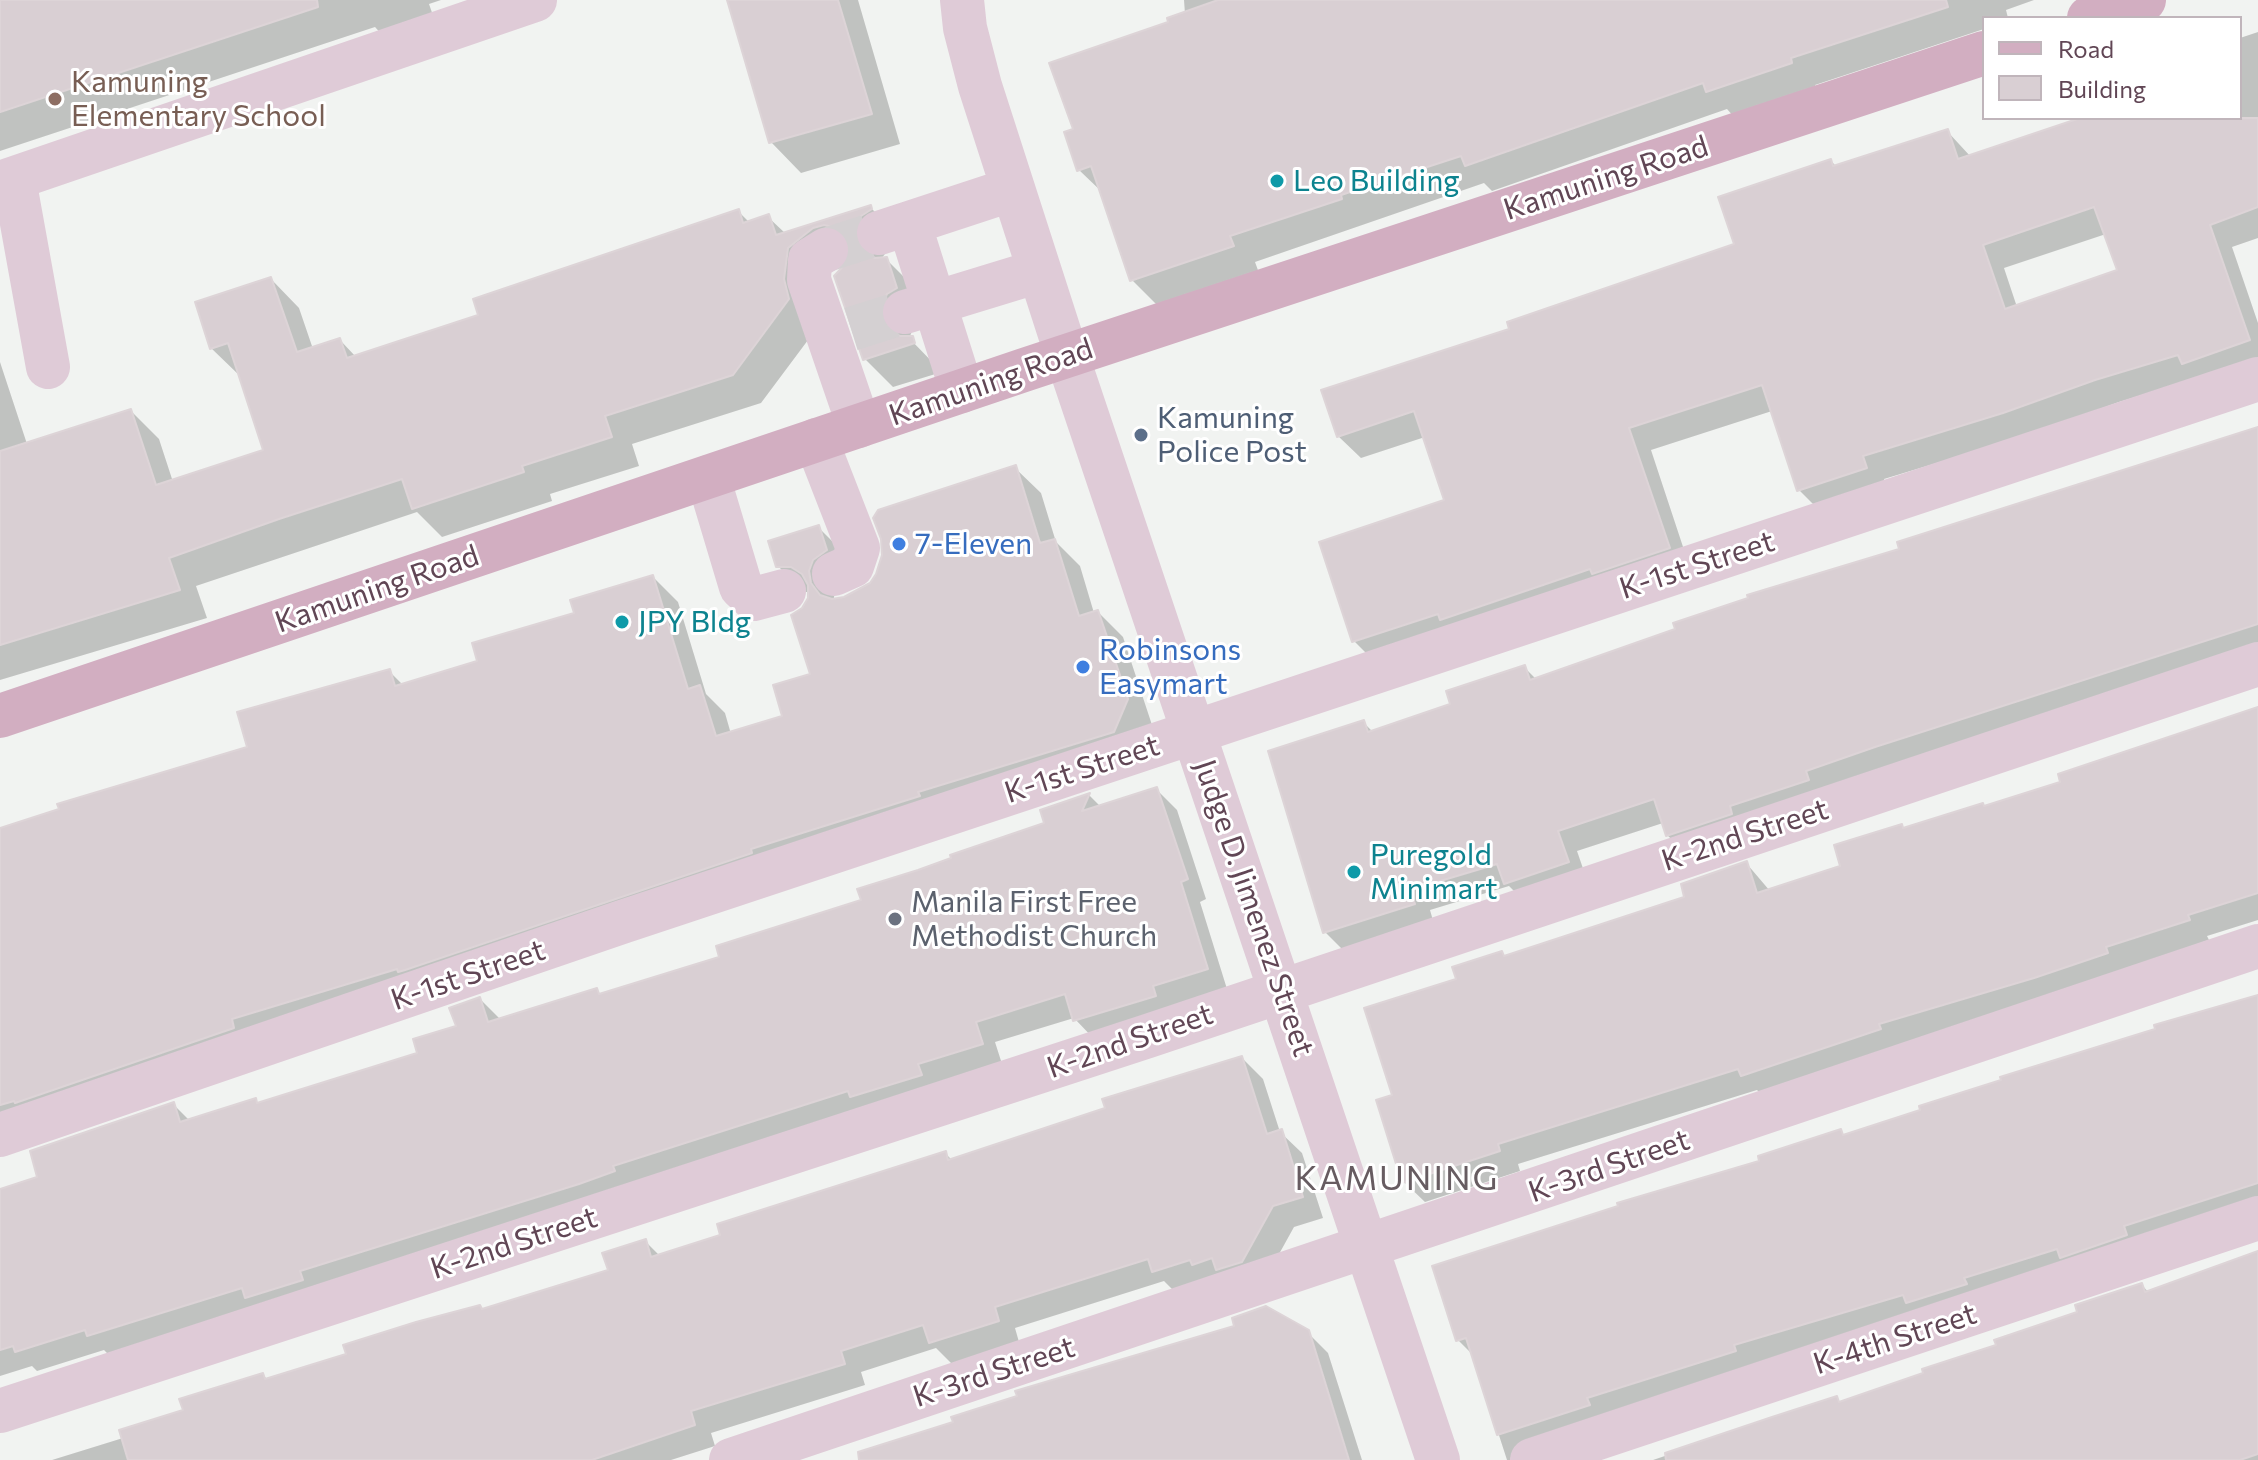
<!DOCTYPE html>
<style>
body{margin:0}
#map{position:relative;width:2258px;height:1460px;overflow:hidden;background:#f1f3f1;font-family:Commissioner,sans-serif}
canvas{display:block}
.legend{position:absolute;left:1982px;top:16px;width:260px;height:104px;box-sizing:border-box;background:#fff;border:2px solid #c0b5bb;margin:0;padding:10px 14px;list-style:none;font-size:24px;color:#614655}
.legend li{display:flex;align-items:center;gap:16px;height:40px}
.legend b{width:40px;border:2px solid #c0b5bb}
</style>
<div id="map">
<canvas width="2258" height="1460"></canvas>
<ul class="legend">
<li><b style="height:10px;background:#d2aec1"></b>Road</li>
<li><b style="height:22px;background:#d9cfd3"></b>Building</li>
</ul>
</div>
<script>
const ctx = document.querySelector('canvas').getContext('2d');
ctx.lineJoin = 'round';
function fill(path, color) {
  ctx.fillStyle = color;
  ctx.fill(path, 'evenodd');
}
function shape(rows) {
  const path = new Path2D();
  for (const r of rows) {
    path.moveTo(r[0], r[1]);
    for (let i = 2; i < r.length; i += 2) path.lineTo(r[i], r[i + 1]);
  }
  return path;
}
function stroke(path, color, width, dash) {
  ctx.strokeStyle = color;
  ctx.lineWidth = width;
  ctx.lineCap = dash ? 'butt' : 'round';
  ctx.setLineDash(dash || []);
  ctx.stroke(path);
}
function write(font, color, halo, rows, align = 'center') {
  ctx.font = font + ' Commissioner,sans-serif';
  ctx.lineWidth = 6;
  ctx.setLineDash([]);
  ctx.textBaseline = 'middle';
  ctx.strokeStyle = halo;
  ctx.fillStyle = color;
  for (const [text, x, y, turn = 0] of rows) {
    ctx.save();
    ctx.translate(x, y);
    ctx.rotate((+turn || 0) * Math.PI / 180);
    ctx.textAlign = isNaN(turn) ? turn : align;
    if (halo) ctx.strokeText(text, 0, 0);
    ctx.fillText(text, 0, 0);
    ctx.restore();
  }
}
const shadow = shape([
 [0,0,441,0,429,4,436,24,386,39,375,27,0,151],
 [729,0,858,0,900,144,801,173,771,142],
 [1184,0,2034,0,2006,10,2008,18,1984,18,1984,29,1815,85,1817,89,1734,117,1727,109,1492,191,1484,183,1255,262,1259,273,1158,306,1132,280,1103,193,1079,170,1171,23,1185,14],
 [2258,32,2258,238,2232,247,2258,323,2258,367,2199,378,2119,402,2026,436,1884,479,1888,491,1822,513,1799,490,1772,411,1651,450,1691,571,1377,664,1354,641,1447,501,1425,437,1361,458,1338,436,1512,330,1736,245,1831,161,1837,167,1947,131,1971,157,2072,123,2070,118,2240,118,2240,38],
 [2106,234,2119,272,2017,307,2004,268],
 [870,207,899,236,881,259,886,259,915,288,916,323,909,338,942,372,893,387,865,359,852,253,842,256,816,277,817,328,761,403,632,444,639,466,550,494,552,501,442,537,417,512,196,586,207,618,0,680,0,362,27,444,131,411,159,439,173,482,266,452,240,376,211,348,271,279,299,308,313,349,340,340,356,357,481,316,738,211,750,223,768,217,786,234],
 [2258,429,2258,650,1688,855,1667,835,1663,823,1577,851,1588,883,1526,903,1509,886,1430,910,1434,924,1345,952,1325,932,1364,723,1374,733,1453,706,1524,667,1537,680],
 [1015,468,1041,493,1056,542,1080,566,1094,613,1098,612,1123,637,1152,725,0,1137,0,830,250,748,389,671,403,685,480,662,653,577,678,602,706,694,725,713,731,734,785,718,812,675,804,610,810,592,803,592,778,566,818,527,844,553,834,597,834,600,845,599,871,585],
 [2258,710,2258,920,2207,936,2209,940,1763,1096,1757,1090,1518,1164,1520,1171,1425,1202,1404,1182,1395,1096,1458,980,1501,953,1506,957,1686,898,1747,864,1770,891,1843,867,1901,826,1905,830,2063,783],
 [1157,790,1177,810,1206,899,1200,902,1227,989,1095,1040,1074,1018,995,1042,1002,1064,109,1355,104,1350,37,1371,32,1366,0,1376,0,1191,40,1179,173,1104,190,1121,255,1101,259,1105,419,1055,458,1027,480,999,501,1020,596,990,602,995,722,958,863,901,919,872,1046,824,1042,811,1089,795,1101,807],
 [2258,996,2258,1210,1542,1460,1507,1460,1473,1355,1458,1340,1762,1162,1840,1131,1845,1136],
 [1242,1058,1263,1079,1280,1132,1302,1153,1323,1218,1294,1227,1263,1283,1175,1292,1164,1281,1015,1328,1019,1342,952,1364,936,1348,861,1372,865,1385,711,1433,715,1446,671,1460,52,1460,123,1438,263,1375,268,1380,611,1272,645,1241,660,1256,945,1153,952,1160,1107,1109],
 [2258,1254,2258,1460,1653,1460,1836,1398,1841,1403,1998,1346,2142,1285,2149,1293],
 [1307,1332,1328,1353,1362,1460,878,1460]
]);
const building = shape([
 [0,0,317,0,318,7,0,112,0,0],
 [727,0,838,0,872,114,769,143,727,0],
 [1218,0,1946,0,1948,7,1791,58,1792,63,1706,92,1703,83,1465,166,1461,156,1341,195,1342,199,1230,236,1234,246,1130,281,1091,166,1077,171,1064,132,1073,129,1049,63,1168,22,1167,18,1218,0],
 [2080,118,2258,118,2258,207,2210,225,2250,340,2182,364,2178,355,2095,380,2003,413,1863,456,1867,468,1797,491,1762,385,1629,428,1670,548,1592,574,1590,569,1440,620,1438,614,1352,642,1319,542,1444,500,1414,411,1337,437,1321,390,1509,329,1507,322,1734,244,1718,197,1831,159,1833,166,1948,129,1958,159,2080,118],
 [2094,207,2117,270,2005,309,1983,245,2094,207],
 [871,205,872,209,861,216,855,227,855,240,863,252,875,258,887,257,897,288,887,294,881,306,881,320,889,331,900,336,913,336,915,343,863,360,834,276,848,261,851,248,848,237,837,228,824,225,813,228,788,248,784,279,789,299,733,375,605,416,612,437,522,466,524,472,412,509,402,479,279,519,169,558,180,590,0,645,0,451,131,409,156,485,263,450,228,343,210,349,195,302,271,277,297,352,340,338,347,358,478,315,473,299,739,209,743,223,769,214,776,235,871,205],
 [2258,427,2258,624,1875,747,1806,771,1809,780,1730,806,1732,814,1666,836,1654,799,1558,831,1569,862,1504,884,1497,864,1410,890,1415,904,1323,933,1268,751,1364,720,1368,732,1450,704,1446,691,1525,665,1530,680,1675,629,1673,623,1748,598,1747,595,1899,549,1897,542,2258,427],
 [1016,465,1040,543,1055,539,1079,616,1098,610,1128,699,1114,732,918,792,920,796,751,849,752,853,405,970,398,972,397,969,232,1019,234,1028,15,1103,14,1101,0,1105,0,828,59,809,57,804,247,747,237,712,390,669,395,686,477,661,472,643,574,613,570,600,653,575,688,689,700,685,716,736,782,716,773,685,810,674,791,615,802,608,808,598,808,585,802,574,791,567,776,567,768,541,819,525,827,550,813,560,809,571,811,583,820,595,832,599,844,597,870,583,876,574,882,555,881,539,873,518,878,510,1016,465],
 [2258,707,2258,893,2188,915,2190,920,2106,947,2108,953,2034,978,1879,1024,1881,1029,1741,1076,1738,1069,1498,1144,1500,1151,1402,1183,1376,1100,1392,1095,1364,1008,1456,979,1452,967,1502,951,1504,956,1684,897,1681,884,1747,861,1757,893,1840,866,1834,845,1902,824,1903,828,1983,803,1984,806,2060,782,2058,774,2258,707],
 [1157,787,1188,879,1181,882,1208,969,1153,986,1156,996,1073,1021,1065,994,976,1022,983,1044,918,1064,922,1075,850,1097,848,1091,613,1166,615,1171,579,1184,300,1271,303,1280,245,1298,242,1288,87,1336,85,1330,15,1352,13,1346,0,1350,0,1189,37,1177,30,1151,174,1102,180,1122,256,1098,257,1103,417,1053,413,1039,456,1026,449,1008,480,997,488,1022,597,988,599,994,719,957,716,946,861,900,857,889,918,870,951,858,950,855,1044,823,1040,810,1090,793,1082,811,1157,787],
 [2258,995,2258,1183,2124,1226,2127,1235,2060,1258,2057,1249,1964,1278,1967,1284,1906,1303,1903,1295,1734,1345,1736,1351,1587,1398,1590,1405,1497,1435,1466,1338,1456,1341,1432,1266,1618,1206,1617,1203,1759,1161,1758,1156,1841,1129,1843,1135,1920,1110,1919,1106,2001,1080,2000,1077,2155,1029,2154,1025,2258,995],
 [1242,1056,1267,1134,1282,1129,1303,1197,1273,1206,1242,1262,1216,1270,1212,1258,1192,1265,1190,1260,1152,1272,1148,1259,995,1307,999,1321,929,1343,923,1325,841,1351,845,1364,691,1411,695,1425,592,1460,128,1460,119,1430,183,1410,179,1399,263,1373,265,1379,346,1354,343,1345,416,1322,480,1305,482,1309,608,1270,602,1253,646,1239,651,1257,720,1235,717,1224,946,1151,948,1160,1105,1108,1102,1099,1242,1056],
 [2258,1251,2258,1454,2240,1460,1666,1460,1665,1453,1772,1417,1837,1396,1839,1402,1923,1373,1922,1369,1996,1345,1994,1340,2077,1312,2075,1305,2142,1283,2145,1292,2258,1251],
 [1266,1306,1309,1330,1349,1460,859,1460,858,1452,953,1422,951,1417,1017,1396,1015,1391,1234,1326,1232,1318,1266,1306]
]);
const minorTunnel = shape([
 [826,250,879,233],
 [851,329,905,312]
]);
const minor = shape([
 [962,0,965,28,980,86,1067,356,1438,1460],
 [14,179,48,367],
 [0,183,535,0],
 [909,223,962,391],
 [879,233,1013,189],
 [826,250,810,260,809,280,859,426],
 [905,312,1039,271],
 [816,440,858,548,852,566,834,574],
 [708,477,741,587,754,599,784,591],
 [0,1135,622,922,2258,379],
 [0,1411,1148,1036,2258,664],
 [731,1460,2258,946],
 [1532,1460,2258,1218]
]);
const major = shape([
 [2089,18,2144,0],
 [0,716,1024,370,1984,53]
]);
const markers = [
 [55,99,8,"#8d6e63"],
 [1277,181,8,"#0f9aa8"],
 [1141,435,8,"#5c6f8a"],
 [899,544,8,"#3f7fe0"],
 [622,622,8,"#0f9aa8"],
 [1083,667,8,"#3f7fe0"],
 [1354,872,8,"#0f9aa8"],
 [895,919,8,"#6b7280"]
];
const educationNames = [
 ["Kamuning",71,82],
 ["Elementary School",71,116]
];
const streetNames = [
 ["Kamuning Road",1606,178,-18],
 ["Kamuning Road",991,382,-19],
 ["K-1st Street",1697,565,-18],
 ["Kamuning Road",377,589,-19],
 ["K-1st Street",1082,769,-18],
 ["K-2nd Street",1745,835,-18],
 ["Judge D. Jimenez Street",1254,908,71],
 ["K-1st Street",468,975,-19],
 ["K-2nd Street",1130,1041,-19],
 ["K-3rd Street",1609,1166,-19],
 ["K-2nd Street",514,1243,-18],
 ["K-4th Street",1895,1339,-18],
 ["K-3rd Street",994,1372,-18]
];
const cultureNames = [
 ["Leo Building",1293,181],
 ["JPY Bldg",638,622],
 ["Puregold",1370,855],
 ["Minimart",1370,889]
];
const serviceNames = [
 ["Kamuning",1157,418],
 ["Police Post",1157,452]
];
const shopNames = [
 ["7-Eleven",915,544],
 ["Robinsons",1099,650],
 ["Easymart",1099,684]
];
const worshipNames = [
 ["Manila First Free",911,902],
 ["Methodist Church",911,936]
];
const quarterNames = [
 ["KAMUNING",1397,1179]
];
fill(shadow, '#0003');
fill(building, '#d9cfd3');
stroke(building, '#ddd4d7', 2);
stroke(minorTunnel, '#d4d0d2', 44, [44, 22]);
stroke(minor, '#dfcbd7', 44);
stroke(major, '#d2aec1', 44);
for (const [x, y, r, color] of markers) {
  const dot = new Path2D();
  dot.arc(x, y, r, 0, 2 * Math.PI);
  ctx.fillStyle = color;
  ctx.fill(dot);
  stroke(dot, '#fff', 3);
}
write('30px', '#785e54', '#fff', educationNames, 'left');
write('30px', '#614655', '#fff', streetNames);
write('30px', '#0d838f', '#fff', cultureNames, 'left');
write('30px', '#4e5e75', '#fff', serviceNames, 'left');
write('30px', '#366cbe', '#fff', shopNames, 'left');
write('30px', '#5b616d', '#fff', worshipNames, 'left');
ctx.letterSpacing = '2px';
write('34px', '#675c61', '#fff', quarterNames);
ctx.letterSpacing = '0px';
</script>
